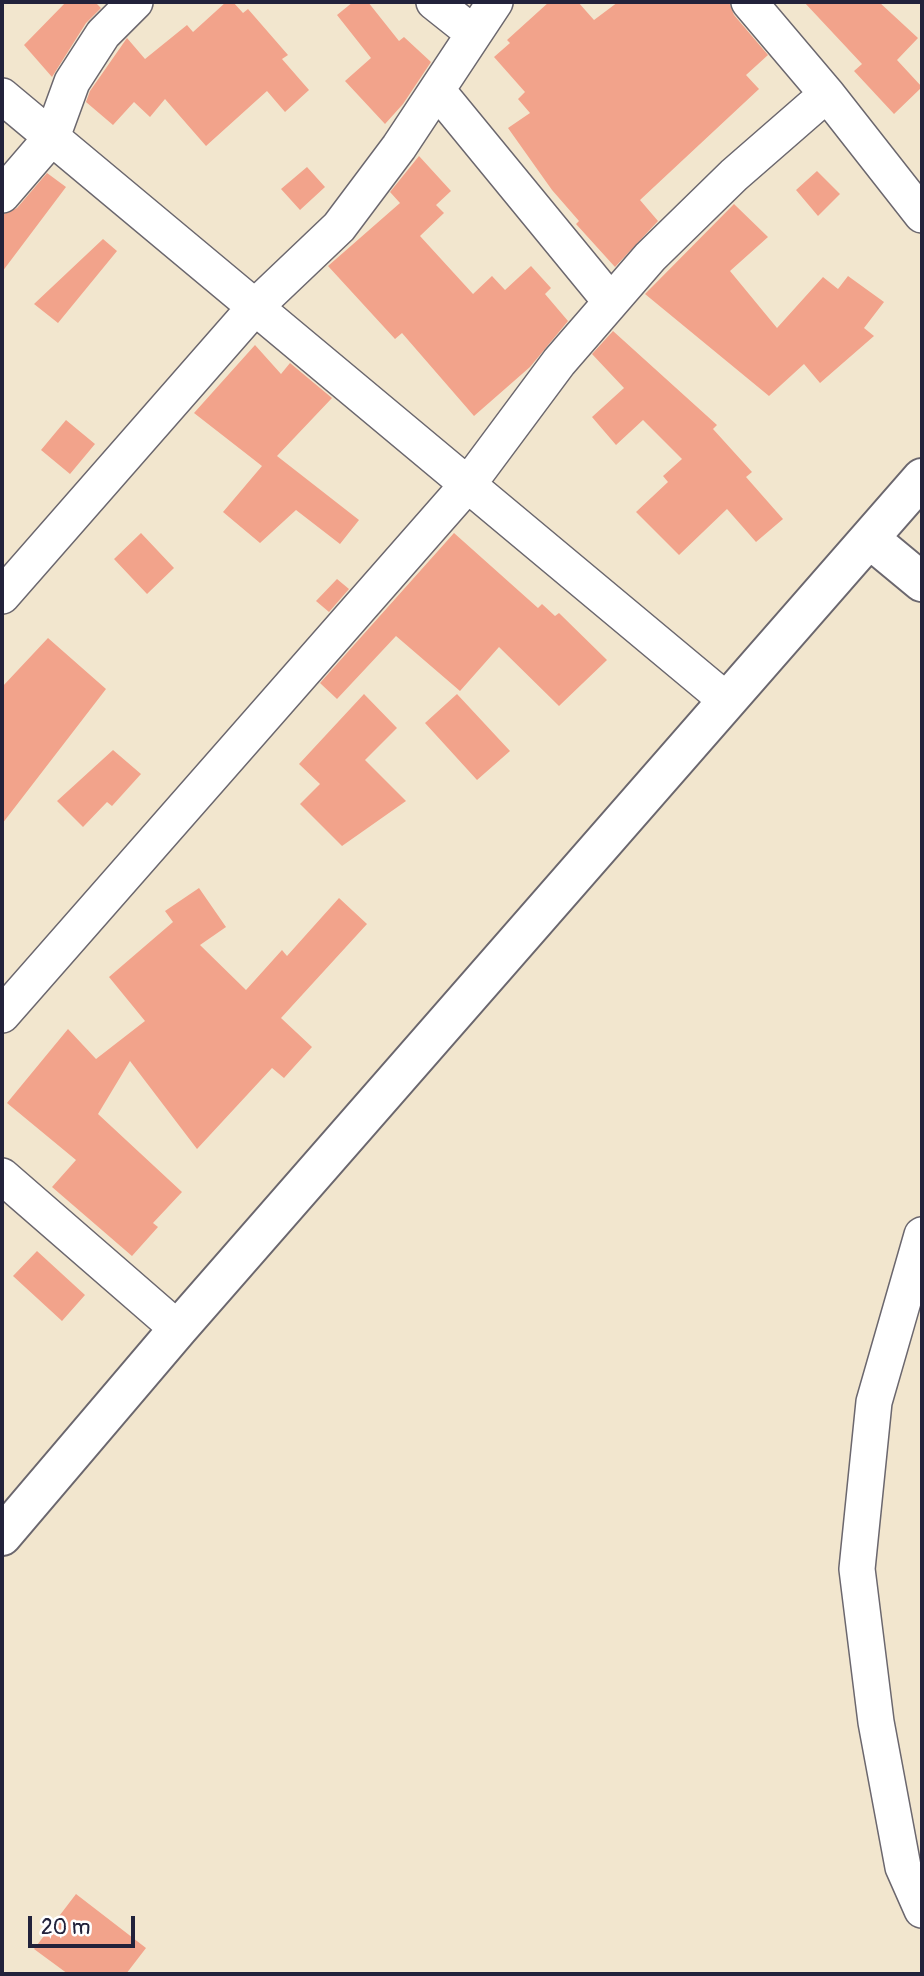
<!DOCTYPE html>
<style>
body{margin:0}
#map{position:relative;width:924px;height:1976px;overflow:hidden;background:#f2e6ce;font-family:Pangolin,sans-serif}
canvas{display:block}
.frame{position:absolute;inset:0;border:4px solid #22223b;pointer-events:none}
.scale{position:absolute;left:28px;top:1916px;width:107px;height:32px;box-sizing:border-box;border:4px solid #22223b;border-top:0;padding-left:9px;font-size:21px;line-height:24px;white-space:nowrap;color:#22223b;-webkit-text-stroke:5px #fff;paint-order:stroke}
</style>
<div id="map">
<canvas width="924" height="1976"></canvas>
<div class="frame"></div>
<div class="scale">20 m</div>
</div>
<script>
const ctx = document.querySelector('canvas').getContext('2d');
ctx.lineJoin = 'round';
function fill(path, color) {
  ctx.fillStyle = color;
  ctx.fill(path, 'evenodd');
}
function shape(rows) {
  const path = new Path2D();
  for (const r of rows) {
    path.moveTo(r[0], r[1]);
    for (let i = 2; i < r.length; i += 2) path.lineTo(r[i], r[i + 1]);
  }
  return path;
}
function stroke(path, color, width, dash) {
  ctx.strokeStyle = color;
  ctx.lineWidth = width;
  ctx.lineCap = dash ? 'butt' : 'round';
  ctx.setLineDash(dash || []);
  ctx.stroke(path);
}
const building = shape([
 [66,2,95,2,101,8,86,23,52,77,24,45],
 [226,2,233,2,243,13,248,9,288,55,282,59,309,90,285,112,267,91,206,146,165,99,150,117,134,102,113,125,86,102,90,91,127,38,145,59,187,25,193,32],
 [353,2,368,2,399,41,404,37,431,62,403,104,385,124,345,81,371,58,337,15],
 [549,2,578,2,594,20,618,2,729,2,734,15,768,55,746,75,759,89,640,200,658,221,615,267,576,224,579,221,552,190,508,128,530,113,518,99,525,92,494,57,510,43,507,40],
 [804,2,879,2,918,38,897,60,922,87,894,114,854,71,862,64],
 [419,156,451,191,436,205,444,213,420,236,473,294,492,276,505,290,531,266,551,288,545,294,568,321,530,367,474,416,402,333,395,339,328,266,400,203,390,192],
 [307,167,325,187,300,210,281,189],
 [817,171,840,194,818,216,796,190],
 [47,173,66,187,2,272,2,215,17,208],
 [734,204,768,237,730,271,777,328,823,277,838,289,848,276,884,302,864,328,874,336,820,383,804,364,769,396,645,294],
 [103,239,117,251,58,323,34,304],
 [613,331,717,425,713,429,752,472,746,477,783,519,756,542,727,509,679,555,636,512,668,482,663,476,682,459,643,420,616,445,592,417,624,388,592,354],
 [255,345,281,374,290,363,332,398,277,456,359,520,340,544,296,510,260,543,223,512,262,466,194,413],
 [66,420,95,444,70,474,41,450],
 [141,533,174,568,147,594,114,559],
 [454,533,538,608,542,604,555,616,559,613,607,660,559,706,499,647,460,691,396,636,337,699,320,683],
 [337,579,349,589,329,612,316,601],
 [48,638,106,689,2,824,2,687],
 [364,694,397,728,365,760,406,801,342,846,300,804,320,784,299,764],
 [457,694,510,751,477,780,425,723],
 [113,750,141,774,112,806,107,802,83,827,57,801],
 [199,888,226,927,200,945,246,990,282,950,287,956,339,898,367,924,281,1018,312,1047,284,1078,272,1068,197,1149,130,1061,98,1114,182,1192,153,1223,158,1227,132,1256,52,1187,76,1160,7,1103,68,1029,96,1059,145,1021,109,977,173,922,165,911],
 [37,1251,85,1295,62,1321,13,1276],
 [76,1894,146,1948,126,1974,68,1974,34,1949]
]);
const street = shape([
 [434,2,473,33],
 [749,2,827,94,922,215],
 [437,90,611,302],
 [2,96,726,700],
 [2,195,52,137,72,82,103,34,135,2],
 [2,596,256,306,339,227,399,147,495,2],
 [2,1015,469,483,559,362,650,257,734,175,827,94],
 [2,1176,178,1329],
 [922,1235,874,1402,857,1569,876,1722,903,1867,922,1910]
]);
const secondary = shape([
 [870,539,922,582],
 [2,1536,178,1329,922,478]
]);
fill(building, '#f2a38b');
stroke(street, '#6b676e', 38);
stroke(secondary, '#6b676e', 42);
stroke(street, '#fff', 35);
stroke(secondary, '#fff', 38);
</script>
